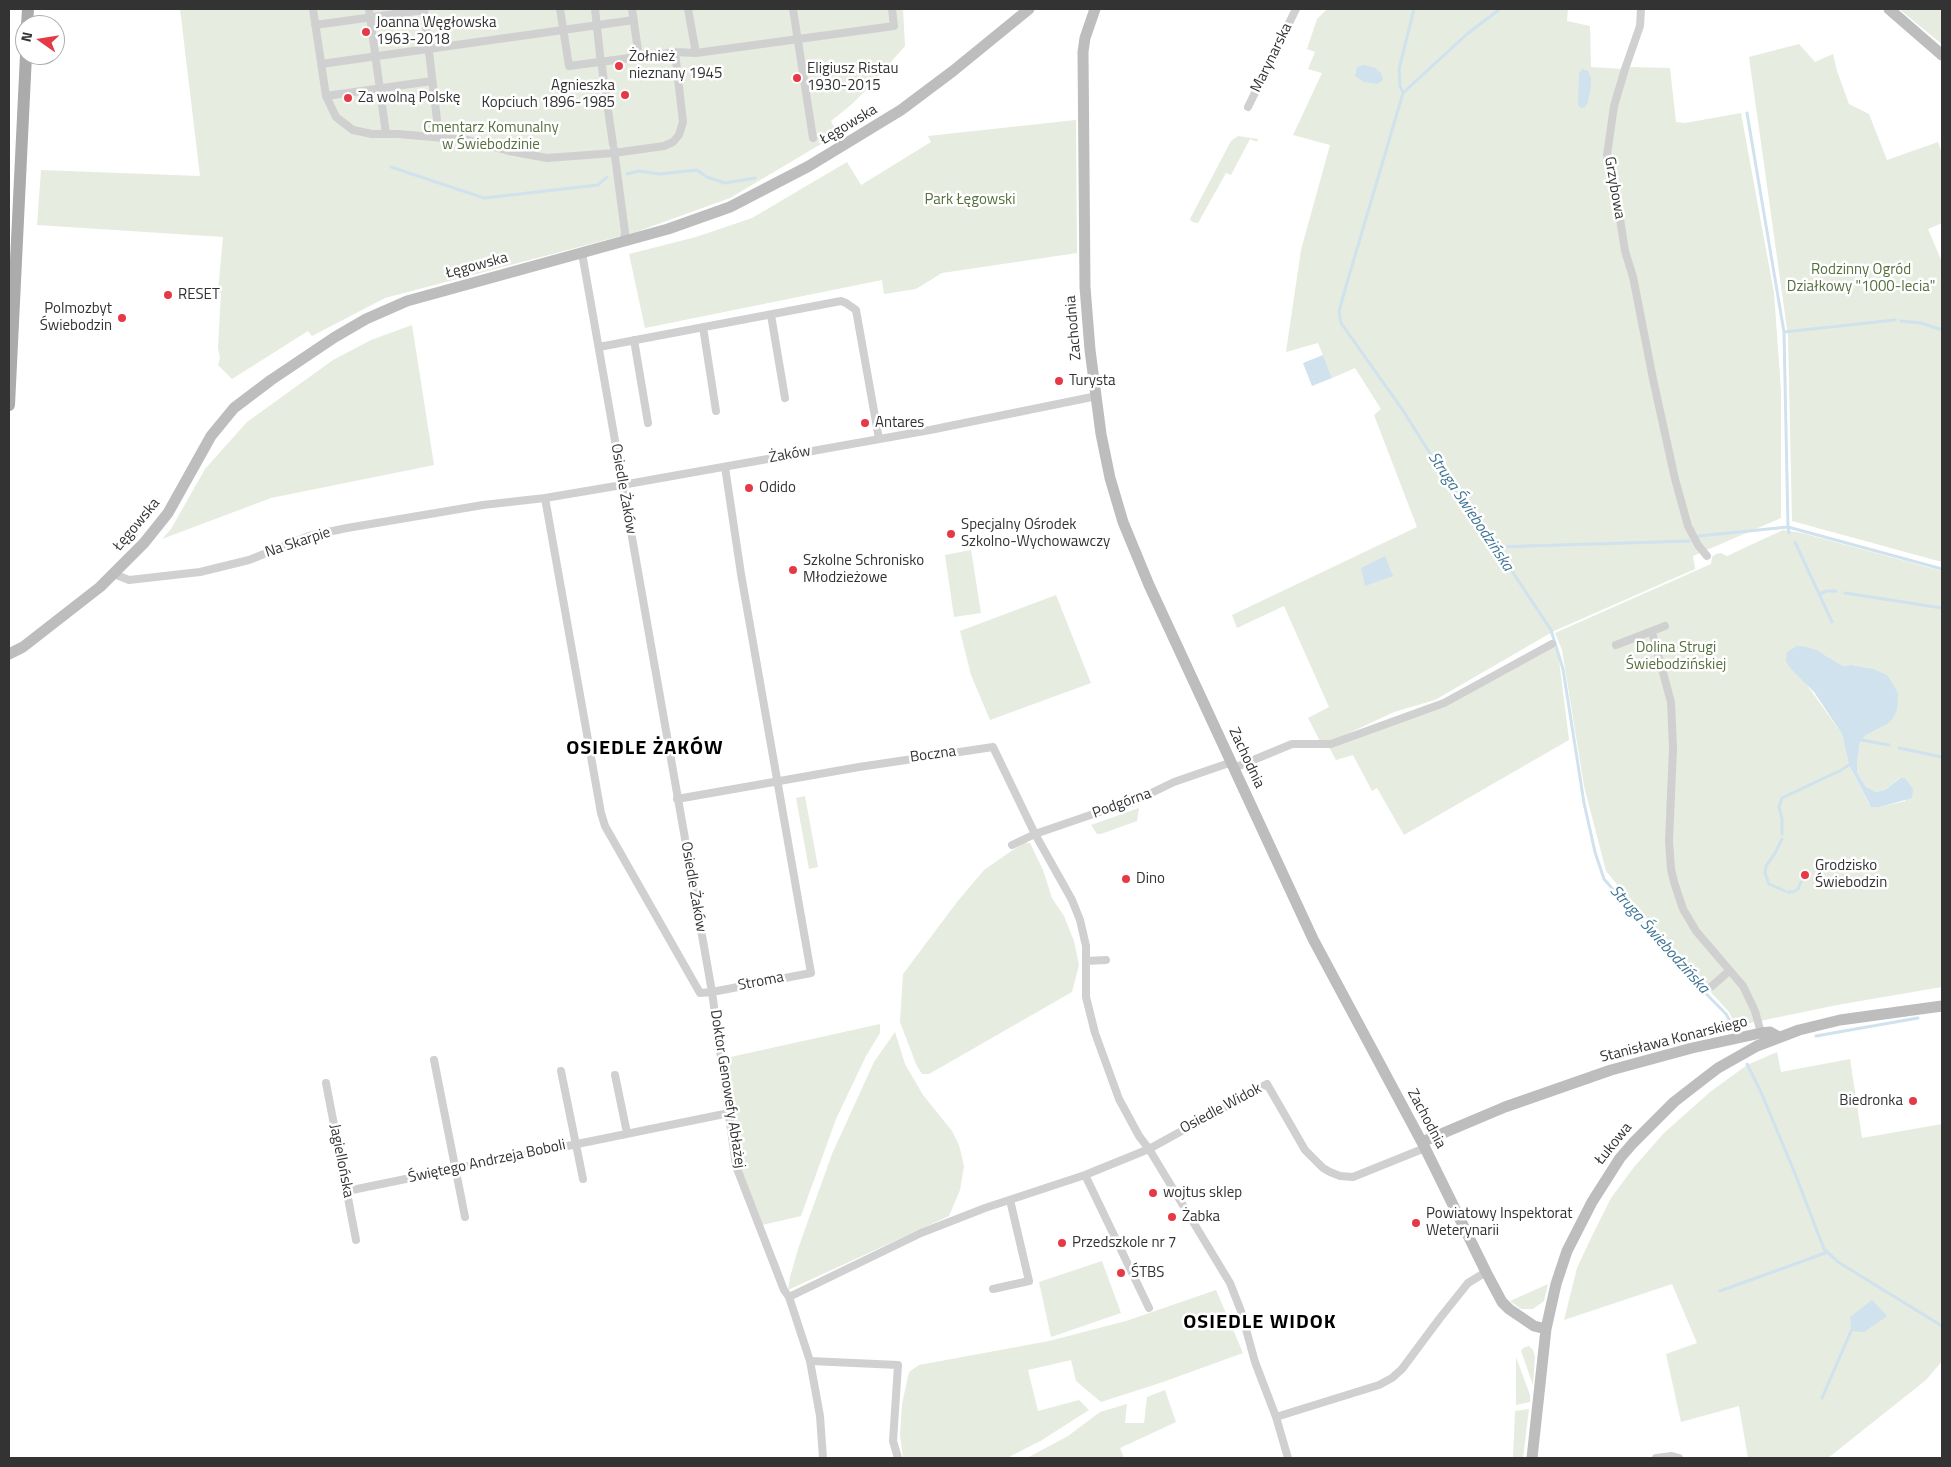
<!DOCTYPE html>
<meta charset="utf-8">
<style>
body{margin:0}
#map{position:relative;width:1951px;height:1467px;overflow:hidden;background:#fff;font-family:"Titillium Web",sans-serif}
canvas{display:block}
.frame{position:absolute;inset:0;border:10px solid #333;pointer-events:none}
.north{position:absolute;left:15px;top:15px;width:50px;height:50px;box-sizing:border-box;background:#fff;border:1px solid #adadad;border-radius:50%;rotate:283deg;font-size:14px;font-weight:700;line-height:20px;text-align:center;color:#333}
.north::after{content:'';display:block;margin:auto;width:18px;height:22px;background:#e63946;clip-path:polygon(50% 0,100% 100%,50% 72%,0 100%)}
</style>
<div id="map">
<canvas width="1951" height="1467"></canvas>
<div class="frame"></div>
<div class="north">N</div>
</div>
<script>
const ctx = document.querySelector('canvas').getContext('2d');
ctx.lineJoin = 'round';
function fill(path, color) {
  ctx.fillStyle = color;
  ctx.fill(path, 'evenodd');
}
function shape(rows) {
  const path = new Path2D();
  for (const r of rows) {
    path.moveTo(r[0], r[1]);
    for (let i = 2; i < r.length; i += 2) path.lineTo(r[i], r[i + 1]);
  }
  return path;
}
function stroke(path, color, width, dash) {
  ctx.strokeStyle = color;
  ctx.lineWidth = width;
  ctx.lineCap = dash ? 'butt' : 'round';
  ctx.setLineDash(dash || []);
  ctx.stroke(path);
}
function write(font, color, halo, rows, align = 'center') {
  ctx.font = font + ' "Titillium Web",sans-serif';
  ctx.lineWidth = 5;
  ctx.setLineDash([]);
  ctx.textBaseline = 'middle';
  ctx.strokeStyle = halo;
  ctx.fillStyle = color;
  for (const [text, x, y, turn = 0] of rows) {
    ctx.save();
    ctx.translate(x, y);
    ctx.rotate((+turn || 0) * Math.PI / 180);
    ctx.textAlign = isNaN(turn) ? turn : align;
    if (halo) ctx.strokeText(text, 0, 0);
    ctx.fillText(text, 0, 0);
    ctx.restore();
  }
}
const green = shape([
 [180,9,903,9,905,46,868,88,852,104,831,121,838,134,730,198,636,232,385,298,312,336,308,331,232,379,218,365,220,358,218,348,221,293,218,292,223,237,37,225,41,170,200,176],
 [1327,9,1568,9,1567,21,1590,26,1591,67,1624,69,1632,67,1670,68,1676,122,1685,123,1741,113,1774,293,1781,390,1781,518,1693,556,1695,569,1554,631,1435,700,1394,712,1332,741,1320,741,1308,718,1329,707,1284,606,1237,628,1232,615,1417,527,1374,415,1381,409,1355,368,1332,378,1318,343,1286,352,1301,250,1330,145,1293,135,1322,73,1308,69,1315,52,1307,49,1317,19],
 [1899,9,1942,9,1942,44,1921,27],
 [1799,44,1815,62,1833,54,1837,71,1849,104,1869,114,1887,160,1938,142,1942,153,1942,223,1928,229,1942,262,1942,562,1792,521,1788,336,1749,57],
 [1076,120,1077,253,942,273,916,289,884,294,882,280,645,328,629,254,696,237,752,218,847,162,861,185,931,142,928,136],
 [1238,136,1258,139,1257,142,1250,139,1231,175,1226,173,1198,223,1193,222,1190,220,1191,217,1231,141],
 [412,325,434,465,271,498,162,539,171,529,205,469,247,422,333,360,371,340],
 [1783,530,1802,533,1942,571,1942,987,1837,1005,1736,1026,1729,1012,1662,939,1606,871,1584,786,1562,650,1555,633,1711,564,1712,557,1716,554,1721,553,1727,556],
 [1824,655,1843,666,1851,665,1874,669,1886,675,1898,693,1886,725,1866,735,1860,742,1857,763,1857,772,1866,787,1871,790,1876,792,1885,790,1899,778,1905,778,1905,801,1880,807,1869,804,1849,765,1842,734,1807,685],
 [971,550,981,613,954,617,945,555],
 [1056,595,1091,683,990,720,971,675,960,631],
 [1555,647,1558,652,1569,740,1404,835,1377,788,1372,791,1353,755,1336,760,1329,747,1447,705],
 [805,796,818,867,809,869,796,798],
 [1139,808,1137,821,1101,834,1097,834,1091,825],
 [1023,843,1030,843,1043,870,1052,898,1064,916,1074,941,1079,965,1072,992,929,1074,922,1074,916,1064,900,1022,903,974,957,902,984,870],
 [880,1024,880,1033,866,1056,836,1119,801,1216,758,1226,732,1167,740,1165,726,1058],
 [895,1032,905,1064,923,1095,952,1131,959,1145,964,1166,960,1190,949,1216,788,1290,790,1277,799,1246,832,1154,874,1062],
 [1777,1052,1781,1072,1850,1059,1862,1138,1942,1124,1942,1361,1926,1380,1828,1458,1748,1458,1739,1406,1681,1422,1666,1354,1697,1343,1672,1284,1564,1320,1577,1268,1591,1238,1611,1198,1634,1167,1664,1133,1710,1092,1747,1065],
 [1102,1261,1121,1313,1051,1337,1039,1282],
 [1548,1284,1544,1301,1533,1309,1521,1309,1510,1301],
 [1216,1290,1243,1353,1163,1382,1101,1402,1076,1381,1071,1360,1028,1370,1038,1411,1079,1400,1089,1410,1042,1440,1007,1458,903,1458,900,1435,902,1404,909,1372,919,1365,1049,1341,1126,1321],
 [1529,1346,1533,1350,1535,1357,1533,1385,1521,1351,1523,1348],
 [1516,1357,1530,1395,1530,1402,1516,1405],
 [1165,1390,1176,1422,1120,1448,1124,1458,1027,1458,1068,1436,1100,1412,1127,1404,1125,1423,1144,1423,1147,1397],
 [1529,1409,1523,1458,1513,1458,1515,1411]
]);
const water = shape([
 [1363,65,1375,68,1381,73,1383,80,1377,84,1364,82,1355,76,1357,67],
 [1583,69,1588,71,1591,77,1591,85,1588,102,1585,107,1581,108,1578,105,1579,73],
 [1323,355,1332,378,1312,386,1303,363],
 [1385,556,1393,576,1365,586,1361,568],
 [1797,646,1802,646,1816,650,1843,666,1851,665,1874,669,1887,675,1891,681,1898,693,1897,710,1893,718,1886,725,1866,735,1860,742,1857,763,1857,772,1866,787,1876,792,1885,790,1900,778,1905,778,1913,789,1912,798,1880,807,1871,807,1849,765,1842,734,1814,692,1791,669,1786,661,1787,652],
 [1872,1300,1887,1316,1864,1332,1851,1331,1850,1317]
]);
const stream = shape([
 [1500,9,1467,34,1403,93,1344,293,1339,312,1341,323,1402,409,1445,477,1496,547,1551,630,1563,669,1584,803,1595,852,1604,879,1677,964,1726,1014,1734,1028],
 [1403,93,1400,86,1399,69,1414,9],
 [1747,113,1784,332],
 [391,167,484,198,598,185,607,177],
 [627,174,638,171,660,174,697,170,707,177,725,183,755,178],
 [1901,321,1921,323,1942,330],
 [1789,533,1788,527,1784,332,1895,320],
 [1699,536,1788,527,1942,569],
 [1795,542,1832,622],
 [1496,547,1689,541],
 [1845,593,1942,608],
 [1819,594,1827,591,1836,591],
 [1862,740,1889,745],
 [1899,748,1942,757],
 [1838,772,1849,765],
 [1782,834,1782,819,1779,807,1782,798,1837,772],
 [1782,839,1775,853,1766,866,1765,873,1769,884,1785,891],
 [1788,892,1793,892,1798,889,1801,882],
 [1816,1036,1918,1018],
 [1747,1064,1761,1092,1796,1176,1824,1249,1838,1262,1942,1326],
 [1720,1291,1828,1252],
 [1822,1398,1851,1331]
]);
const street = shape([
 [313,9,326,96,336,117,353,130,372,134,398,134,468,140,509,151,547,158,614,153,664,146,673,142,679,135,683,122,675,52,696,53,894,26,892,9],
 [369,9,386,134],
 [424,9,439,137],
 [560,9,569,66,675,52],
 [595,9,601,64],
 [632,9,639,57],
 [688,9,696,53],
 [793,9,813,138],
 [1641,9,1640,26,1625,69,1614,106,1607,155,1618,206,1625,251,1633,277,1653,379,1675,479,1688,526,1698,545,1707,556],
 [315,25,424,10],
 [321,64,634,20],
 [602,67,604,83],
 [605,86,608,107],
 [326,96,432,81],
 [1248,107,1296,9],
 [608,110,613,144],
 [614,149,625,232,624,241],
 [582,253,712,992,736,1166,784,1290,789,1297],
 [771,315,785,398],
 [703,327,716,411],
 [634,340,648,423],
 [599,347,841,301,846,303,856,310,879,439],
 [545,498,601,813,605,826,700,993,712,992,811,973,741,574,725,467],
 [114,574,129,580,200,572,249,560,309,536,347,528,483,505,545,498,622,485,930,430,1097,396],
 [1652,632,1671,702,1673,748,1669,841,1671,869,1674,882,1683,909,1696,931,1743,986,1755,1011,1761,1033],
 [1616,645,1665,626],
 [1234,768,1292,744,1331,744,1444,703,1552,644],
 [677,799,859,767,993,747,1035,834,1072,900,1080,920,1086,946,1086,997,1095,1033,1119,1099,1139,1136,1149,1149,1230,1283,1241,1311,1255,1362,1276,1417,1379,1385,1392,1378,1402,1369,1440,1318,1468,1283,1486,1272],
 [1012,845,1035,834,1143,797,1174,782,1232,762],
 [1086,961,1106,960],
 [1712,986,1729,971],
 [434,1060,465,1217],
 [561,1071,583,1179],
 [615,1075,627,1133],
 [326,1083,356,1240],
 [1085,1175,1149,1308],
 [347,1191,729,1113],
 [993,1289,1029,1281,1010,1200],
 [810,1361,898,1365,893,1441,898,1458],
 [1276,1417,1288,1458],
 [823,1458,820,1416,810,1361,789,1297,921,1233,985,1208,1085,1175,1149,1149,1267,1084,1305,1150,1323,1168,1330,1172,1340,1176,1353,1177,1425,1148],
 [1656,1458,1672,1456,1679,1458]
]);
const secondary = shape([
 [1095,9,1085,38,1083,52,1085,287,1090,350,1101,434,1110,478,1123,522,1149,585,1313,939,1425,1148,1486,1272,1502,1302,1509,1309,1534,1326,1546,1329],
 [1889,9,1942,55],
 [9,654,23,647,100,587,144,543,168,513,211,436,234,408,271,380,335,337,366,319,407,301,668,229,730,207,809,166,901,110,953,71,1029,9],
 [1422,1142,1505,1107,1611,1070,1692,1048,1761,1033,1770,1032,1779,1037],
 [1532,1458,1546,1329,1556,1284,1567,1251,1592,1202,1620,1158,1633,1143,1674,1102,1701,1081,1718,1068,1757,1046,1799,1030,1840,1020,1942,1006]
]);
const primary = shape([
 [27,25,28,9],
 [9,405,26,55]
]);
const markers = [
 [366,32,5,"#e63946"],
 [619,66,5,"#e63946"],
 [797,78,5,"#e63946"],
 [625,95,5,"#e63946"],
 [348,98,5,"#e63946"],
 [168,295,5,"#e63946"],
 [122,318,5,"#e63946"],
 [1059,381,5,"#e63946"],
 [865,423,5,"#e63946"],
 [749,488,5,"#e63946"],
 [951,534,5,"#e63946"],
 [793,570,5,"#e63946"],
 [1805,875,5,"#e63946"],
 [1126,879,5,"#e63946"],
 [1913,1101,5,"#e63946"],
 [1153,1193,5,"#e63946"],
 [1172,1217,5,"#e63946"],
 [1416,1223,5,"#e63946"],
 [1062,1243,5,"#e63946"],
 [1121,1273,5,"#e63946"]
];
const poiNames = [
 ["Joanna Węgłowska",376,23],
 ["1963-2018",376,40],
 ["Żołnież",629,57],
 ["nieznany 1945",629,74],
 ["Eligiusz Ristau",807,69],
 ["1930-2015",807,86],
 ["Agnieszka",615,86,"right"],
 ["Kopciuch 1896-1985",615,103,"right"],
 ["Za wolną Polskę",358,98],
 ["RESET",178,295],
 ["Polmozbyt",112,309,"right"],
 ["Świebodzin",112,326,"right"],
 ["Turysta",1069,381],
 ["Antares",875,423],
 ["Odido",759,488],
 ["Specjalny Ośrodek",961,525],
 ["Szkolno-Wychowawczy",961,542],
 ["Szkolne Schronisko",803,561],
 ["Młodzieżowe",803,578],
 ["Grodzisko",1815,866],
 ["Świebodzin",1815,883],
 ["Dino",1136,879],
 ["Biedronka",1903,1101,"right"],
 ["wojtus sklep",1163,1193],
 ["Powiatowy Inspektorat",1426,1214],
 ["Weterynarii",1426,1231],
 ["Żabka",1182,1217],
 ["Przedszkole nr 7",1072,1243],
 ["ŚTBS",1131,1273]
];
const streetNames = [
 ["Marynarska",1272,58,-64],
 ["Łęgowska",849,125,-31],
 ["Grzybowa",1614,188,80],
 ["Łęgowska",477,266,-15],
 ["Zachodnia",1074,328,-95],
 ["Żaków",790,455,-10],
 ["Osiedle Żaków",623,489,80],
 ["Łęgowska",137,525,-50],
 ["Na Skarpie",298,543,-18],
 ["Boczna",933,755,-8],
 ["Zachodnia",1246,758,65],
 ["Podgórna",1122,804,-20],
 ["Osiedle Żaków",693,887,80],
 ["Stroma",761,982,-11],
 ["Stanisława Konarskiego",1674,1040,-14],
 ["Doktor Genowefy Abłażej",727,1089,81],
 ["Osiedle Widok",1221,1109,-28],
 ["Zachodnia",1426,1119,62],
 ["Łukowa",1614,1144,-51],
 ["Jagiellońska",341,1161,79],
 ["Świętego Andrzeja Boboli",487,1162,-12]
];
const parkNames = [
 ["Cmentarz Komunalny",491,128],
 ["w Świebodzinie",491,145],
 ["Park Łęgowski",970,200],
 ["Rodzinny Ogród",1861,270],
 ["Działkowy \"1000-lecia\"",1861,287],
 ["Dolina Strugi",1676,648],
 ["Świebodzińskiej",1676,665]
];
const waterNames = [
 ["Struga Świebodzińska",1470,512,56],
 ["Struga Świebodzińska",1659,940,48]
];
const districtNames = [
 ["OSIEDLE ŻAKÓW",645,749],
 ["OSIEDLE WIDOK",1260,1323]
];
fill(green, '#e6ecdf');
fill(water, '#cfe2ee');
stroke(stream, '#cfe2ee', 3);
stroke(street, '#d0d0d0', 8);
stroke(secondary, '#bdbdbd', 11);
stroke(primary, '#ababab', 12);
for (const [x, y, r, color] of markers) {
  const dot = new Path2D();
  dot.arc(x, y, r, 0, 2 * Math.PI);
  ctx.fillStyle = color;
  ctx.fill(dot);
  stroke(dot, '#fff', 2);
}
write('15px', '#333', '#fff', poiNames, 'left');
write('15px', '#333', '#fff', streetNames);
write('15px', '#56703f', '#fff', parkNames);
write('italic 16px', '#3f7597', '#fff', waterNames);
ctx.letterSpacing = '1px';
write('bold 20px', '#000', '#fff', districtNames);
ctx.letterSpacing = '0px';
</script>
